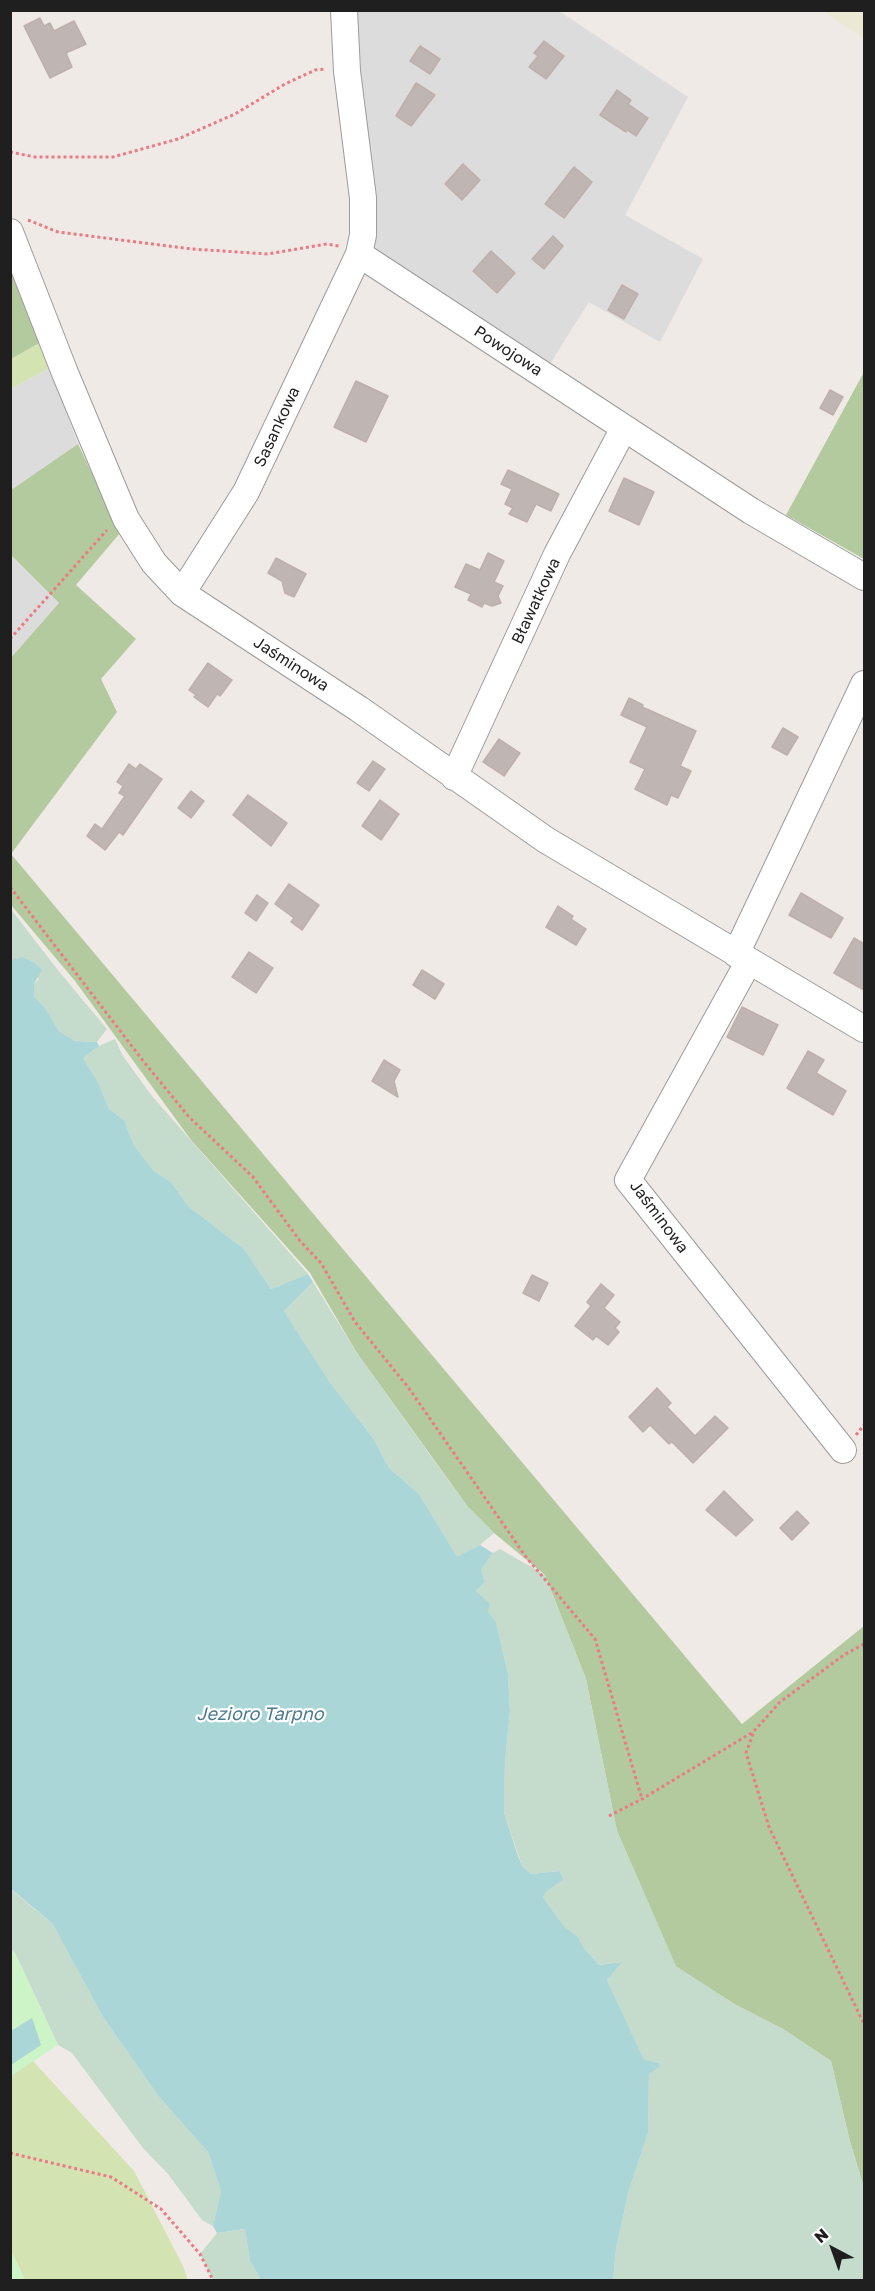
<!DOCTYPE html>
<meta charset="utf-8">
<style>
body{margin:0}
#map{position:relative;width:875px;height:2291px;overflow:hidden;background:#efeae6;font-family:"Golos Text",sans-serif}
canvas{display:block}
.frame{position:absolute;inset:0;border:12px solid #1f1f1f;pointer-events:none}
.north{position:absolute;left:803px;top:2219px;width:60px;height:60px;-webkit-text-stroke:4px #fff;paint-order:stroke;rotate:319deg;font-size:16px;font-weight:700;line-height:24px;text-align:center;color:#1f1f1f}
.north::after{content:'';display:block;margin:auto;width:21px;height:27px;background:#1f1f1f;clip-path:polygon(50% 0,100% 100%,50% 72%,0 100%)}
</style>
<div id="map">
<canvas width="875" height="2291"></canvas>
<div class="frame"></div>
<div class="north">N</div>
</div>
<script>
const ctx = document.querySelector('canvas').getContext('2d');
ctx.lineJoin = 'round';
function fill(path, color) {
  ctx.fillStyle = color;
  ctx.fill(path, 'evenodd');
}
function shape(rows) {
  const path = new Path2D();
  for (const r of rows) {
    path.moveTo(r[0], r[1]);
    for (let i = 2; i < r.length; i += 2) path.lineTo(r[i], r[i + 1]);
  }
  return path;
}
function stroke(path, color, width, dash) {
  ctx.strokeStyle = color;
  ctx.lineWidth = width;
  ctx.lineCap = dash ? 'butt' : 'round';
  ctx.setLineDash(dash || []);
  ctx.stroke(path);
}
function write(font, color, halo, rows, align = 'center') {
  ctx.font = font + ' "Golos Text",sans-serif';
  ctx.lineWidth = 4.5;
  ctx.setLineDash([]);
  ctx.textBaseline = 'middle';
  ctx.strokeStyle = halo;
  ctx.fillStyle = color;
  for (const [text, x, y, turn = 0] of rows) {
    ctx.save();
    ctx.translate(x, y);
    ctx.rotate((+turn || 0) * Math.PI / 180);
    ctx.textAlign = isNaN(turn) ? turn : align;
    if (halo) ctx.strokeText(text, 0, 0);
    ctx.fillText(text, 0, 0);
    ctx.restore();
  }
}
const residential = shape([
 [354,10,559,11,688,97,625,215,703,259,660,342,589,302,548,367,368,248,364,131],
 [50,368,78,444,11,490,11,388],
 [11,555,59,603,11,659]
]);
const farmland = shape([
 [823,11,864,11,864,39]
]);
const grass = shape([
 [41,342,50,368,11,388,11,359],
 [33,2061,134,2171,183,2266,188,2280,25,2280,11,2251,11,2076]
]);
const forest = shape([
 [10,255,41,342,11,359,10,359],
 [864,372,864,559,786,515],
 [78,444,120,533,76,585,136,639,101,679,117,712,11,854,742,1724,864,1626,864,2188,849,2138,831,2061,783,2029,736,2005,676,1967,617,1831,586,1679,545,1575,494,1533,468,1507,357,1353,310,1273,191,1140,75,981,11,905,10,659,59,603,11,555,11,490]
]);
const wetland = shape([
 [10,908,57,969,107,1029,97,1042,75,1041,59,1031,45,1008,34,996,34,984,39,979,21,957,11,961],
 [115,1039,123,1056,152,1096,308,1274,271,1289,244,1249,188,1206,171,1182,154,1171,134,1145,124,1120,109,1109,98,1082,83,1058,99,1046],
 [313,1282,357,1353,435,1462,468,1507,494,1533,480,1545,457,1558,419,1494,389,1468,373,1438,329,1381,284,1311],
 [500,1549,545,1575,586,1679,617,1831,676,1966,736,2005,783,2029,831,2061,849,2138,864,2188,864,2280,613,2280,616,2249,629,2190,648,2133,649,2074,658,2063,644,2061,607,1980,621,1962,599,1965,584,1948,578,1937,563,1925,543,1897,546,1892,564,1879,559,1871,531,1874,522,1866,504,1812,505,1761,510,1711,508,1674,496,1622,487,1612,476,1591,485,1582,481,1570,493,1553],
 [10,1889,52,1923,103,2017,159,2097,208,2152,221,2191,213,2226,202,2220,168,2174,143,2148,72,2053,58,2045,15,1953,11,1949],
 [245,2229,250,2261,261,2280,213,2280,200,2254,217,2233]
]);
const park = shape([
 [10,1949,15,1953,58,2045,11,2076],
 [11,2251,25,2280,11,2280]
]);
const water = shape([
 [21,957,32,961,42,970,34,984,34,996,45,1008,59,1031,75,1041,97,1042,99,1046,83,1058,98,1082,109,1109,124,1120,134,1145,154,1171,171,1182,188,1206,244,1249,271,1289,308,1274,313,1282,284,1311,329,1381,373,1438,389,1468,419,1494,457,1557,480,1545,493,1553,481,1570,485,1582,476,1591,490,1604,488,1612,496,1622,508,1674,510,1711,505,1761,504,1812,517,1853,522,1866,531,1874,559,1871,564,1879,546,1892,543,1897,563,1925,578,1937,584,1948,599,1965,622,1962,607,1980,644,2060,658,2063,660,2066,649,2074,648,2133,629,2190,616,2249,613,2280,261,2280,250,2261,245,2229,217,2233,213,2226,221,2191,208,2152,159,2097,103,2017,52,1923,11,1889,10,961],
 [32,2018,41,2045,11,2065,11,2031]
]);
const building = shape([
 [40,18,44,26,50,23,54,31,74,21,86,44,66,53,72,67,50,78,24,26,40,18],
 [544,41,564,56,546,79,529,67,538,56,534,53,544,41],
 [420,46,440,59,430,74,410,61,420,46],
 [416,83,435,95,411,126,396,116,416,83],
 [617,90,631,100,628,104,648,118,636,136,627,130,626,132,600,115,617,90],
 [463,164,480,180,462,200,445,184,463,164],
 [574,167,592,182,564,218,545,204,574,167],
 [553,236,563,246,544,269,532,259,553,236],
 [491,251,515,273,497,293,473,271,491,251],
 [622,285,638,294,624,319,608,310,622,285],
 [356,381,388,396,366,442,334,427,356,381],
 [830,390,843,397,833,415,820,408,830,390],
 [508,470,559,494,551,511,536,504,527,522,509,514,513,508,505,504,512,489,501,484,508,470],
 [624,478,654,492,639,525,609,511,624,478],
 [488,553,504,561,494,582,503,586,498,596,501,603,492,606,484,603,482,607,468,600,471,594,455,587,466,564,480,570,488,553],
 [276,558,306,574,294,597,285,593,282,581,268,573,276,558],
 [208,663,232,680,220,696,217,694,208,707,194,697,196,695,189,690,208,663],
 [629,698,643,705,642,707,696,731,680,766,691,771,678,798,671,795,667,805,635,789,645,769,630,762,647,727,621,715,629,698],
 [783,728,798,737,787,755,772,747,783,728],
 [499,739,520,753,504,776,483,762,499,739],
 [373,761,385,769,369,791,357,783,373,761],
 [129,764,136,769,140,764,162,779,123,835,119,832,105,850,87,836,95,824,102,829,125,796,119,793,123,786,117,782,129,764],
 [191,791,204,801,191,818,178,808,191,791],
 [248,795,287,823,271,846,233,815,248,795],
 [380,800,399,814,381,840,362,826,380,800],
 [289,884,319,905,302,930,291,922,294,918,275,904,289,884],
 [801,893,843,918,831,938,789,915,801,893],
 [257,895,268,903,256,921,245,913,257,895],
 [558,906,573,916,571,919,586,929,576,945,546,927,558,906],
 [854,938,864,944,864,990,834,973,854,938],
 [249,952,273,968,256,993,232,977,249,952],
 [422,970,444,984,435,999,413,985,422,970],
 [742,1007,778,1025,763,1055,727,1037,742,1007],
 [808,1051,824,1060,816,1073,846,1091,833,1115,787,1088,808,1051],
 [384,1060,400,1070,394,1081,398,1097,372,1081,384,1060],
 [532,1275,548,1283,539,1301,523,1293,532,1275],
 [601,1284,614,1295,604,1308,620,1322,615,1328,619,1332,608,1345,596,1336,593,1340,575,1326,591,1306,587,1302,601,1284],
 [657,1388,671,1403,667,1407,695,1436,715,1416,728,1428,693,1463,672,1442,669,1444,650,1425,643,1432,629,1417,657,1388],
 [724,1491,753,1520,736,1536,706,1510,724,1491],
 [797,1511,809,1523,792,1540,780,1528,797,1511]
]);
const path = shape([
 [10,152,35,157,113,157,178,139,235,114,285,84,315,70,325,69],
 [28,220,58,232,192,249,268,254,327,244,339,246],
 [10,639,107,530],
 [10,887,144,1062,189,1117,253,1177,300,1241,321,1263,355,1322,408,1387,526,1557,595,1639,642,1799],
 [856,1435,864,1425],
 [864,1644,844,1655,780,1702,754,1731,746,1753,769,1827,864,2024],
 [609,1816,642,1799,753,1732],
 [10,2153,111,2177,161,2209,200,2254,213,2280]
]);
const minor = shape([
 [10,232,65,373,126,519,154,563,182,593,359,709,546,840,864,1029],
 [359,254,751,511,864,577],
 [182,593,246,492,359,254,363,235,363,198,347,71,344,10],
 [454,777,557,554,624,428],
 [736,954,864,684],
 [749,961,628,1180,843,1450]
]);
const streetNames = [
 ["Powojowa",508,351,33],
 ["Sasankowa",277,427,-65],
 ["Bławatkowa",536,601,-65],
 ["Jaśminowa",291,664,33],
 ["Jaśminowa",659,1217,53]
];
const waterNames = [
 ["Jezioro Tarpno",260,1714]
];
fill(residential, '#dddcdc');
fill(farmland, '#ebe9d3');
fill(grass, '#d3e3b1');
fill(forest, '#b3ca9f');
fill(wetland, '#c5dbcc');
fill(park, '#ccf4c7');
fill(water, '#abd6d8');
fill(building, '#bfb5b3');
stroke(building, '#bfafaa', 1.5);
stroke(minor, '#9c9c9c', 28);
stroke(path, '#ec7a84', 3, [3, 3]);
stroke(minor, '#fff', 26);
write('16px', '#1f1f1f', '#fff', streetNames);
write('italic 18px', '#4b7a8f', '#fff', waterNames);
</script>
